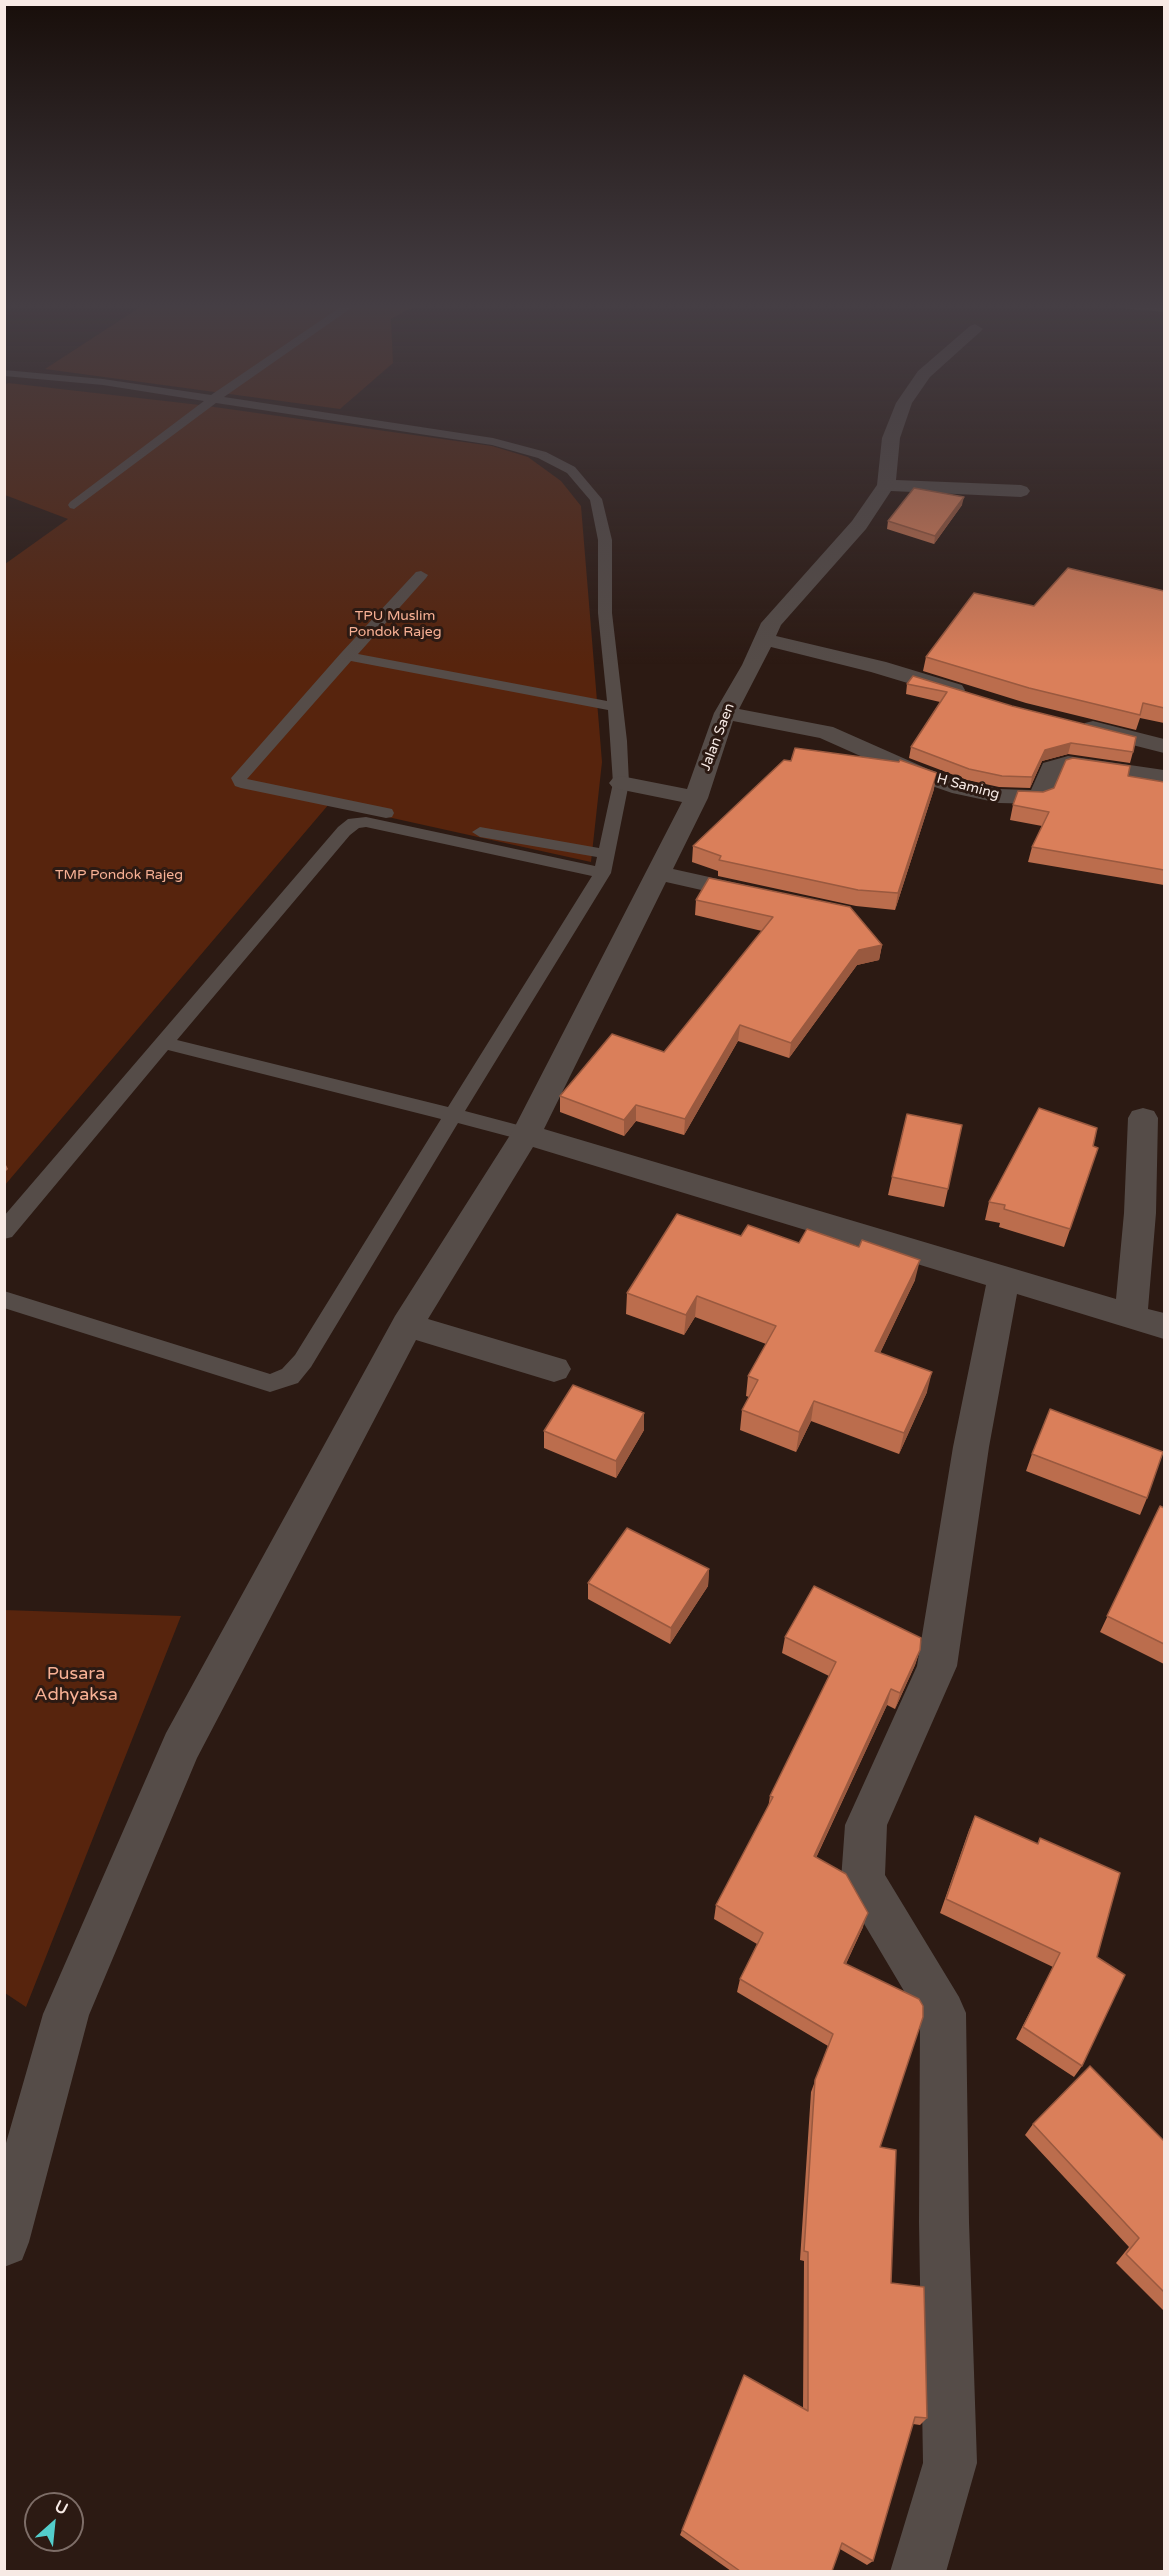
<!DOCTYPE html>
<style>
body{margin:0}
#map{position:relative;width:1169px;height:2576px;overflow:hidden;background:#2c1a13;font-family:"Varela Round",sans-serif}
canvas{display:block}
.frame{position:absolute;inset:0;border:6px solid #f7eae5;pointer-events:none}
.north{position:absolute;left:24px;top:2492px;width:60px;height:60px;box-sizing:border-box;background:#2c1a13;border:2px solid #7d6d67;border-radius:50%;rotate:27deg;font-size:16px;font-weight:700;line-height:24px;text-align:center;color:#f7eae5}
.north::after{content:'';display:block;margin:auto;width:21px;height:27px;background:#53cdcb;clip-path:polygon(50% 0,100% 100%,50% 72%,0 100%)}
</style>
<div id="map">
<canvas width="1169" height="2576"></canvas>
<div class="frame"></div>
<div class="north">U</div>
</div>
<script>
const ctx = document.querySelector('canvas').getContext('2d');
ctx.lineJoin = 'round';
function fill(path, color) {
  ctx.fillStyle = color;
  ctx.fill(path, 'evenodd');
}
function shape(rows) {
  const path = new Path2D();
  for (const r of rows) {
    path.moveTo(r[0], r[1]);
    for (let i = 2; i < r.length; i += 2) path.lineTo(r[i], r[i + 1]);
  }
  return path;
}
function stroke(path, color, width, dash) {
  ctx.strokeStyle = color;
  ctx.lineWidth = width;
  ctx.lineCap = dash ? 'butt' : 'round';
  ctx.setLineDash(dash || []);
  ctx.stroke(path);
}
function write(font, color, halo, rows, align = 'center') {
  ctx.font = font + ' "Varela Round",sans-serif';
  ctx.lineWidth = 6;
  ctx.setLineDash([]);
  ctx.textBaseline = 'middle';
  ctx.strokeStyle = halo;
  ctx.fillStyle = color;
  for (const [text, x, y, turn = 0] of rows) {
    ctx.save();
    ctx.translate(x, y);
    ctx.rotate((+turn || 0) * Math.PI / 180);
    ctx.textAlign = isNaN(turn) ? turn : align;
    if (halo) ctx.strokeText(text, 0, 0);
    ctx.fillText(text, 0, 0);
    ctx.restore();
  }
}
const green = shape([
 [145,304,431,304,407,310,391,319,393,363,340,409,45,369],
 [8,383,200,405,492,446,528,457,561,481,581,506,602,762,591,862,329,804,5,1185,5,564,68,519,5,495,5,385],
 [4,1610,181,1616,26,2007,5,1993]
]);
const service = shape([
 [345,304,357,304,224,397,493,438,546,452,575,467,602,499,612,540,612,613,627,741,629,783,611,873,465,1111,533,1129,536,1134,533,1139,526,1141,458,1123,311,1367,298,1383,270,1392,4,1308,4,1291,270,1374,282,1369,295,1355,441,1119,168,1050,12,1237,4,1239,4,1216,338,827,348,819,366,817,595,866,597,857,480,837,472,832,480,827,599,848,613,783,608,710,351,661,247,779,392,809,394,813,392,817,386,818,241,788,235,786,231,778,341,653,416,572,421,571,428,575,426,578,358,654,607,701,598,613,598,540,590,500,567,473,538,458,492,445,216,403,74,509,70,508,68,505,70,502,204,401,103,385,4,376,4,370,103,379,211,395,345,304],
 [366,827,592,876,448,1107,177,1040,350,835,359,828,366,827]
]);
const minor = shape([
 [1112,304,1164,304,1164,312,1119,308,1112,304],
 [975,324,983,329,980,332,930,377,912,403,900,438,896,480,1021,485,1027,487,1030,491,1027,495,1021,497,891,491,866,529,781,625,776,636,886,662,962,685,965,690,962,695,954,697,871,672,771,647,739,709,833,727,928,769,966,782,999,789,1031,790,1043,763,1068,756,1164,770,1164,784,1069,770,1061,772,1048,802,1040,804,999,803,952,793,912,779,820,738,733,721,708,798,673,869,759,888,763,893,759,898,750,901,666,882,544,1129,1116,1299,1124,1213,1128,1118,1132,1111,1143,1108,1154,1111,1158,1118,1156,1213,1148,1309,1164,1313,1164,1339,1017,1294,989,1447,957,1666,887,1825,885,1875,959,1997,966,2013,969,2222,977,2463,946,2572,890,2572,923,2463,919,2222,920,2018,847,1895,841,1880,845,1825,917,1666,953,1447,986,1285,533,1147,428,1319,566,1360,571,1369,566,1378,554,1382,416,1340,197,1758,89,2015,29,2242,22,2260,4,2267,4,2150,43,2014,166,1733,395,1316,512,1132,682,802,613,788,609,783,613,778,621,776,687,789,714,713,742,665,761,623,852,521,877,485,882,438,896,403,918,371,970,326,975,324],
 [1093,721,1164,739,1164,753,1085,733,1082,728,1085,723,1093,721]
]);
const wall = shape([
 [962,505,934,544,887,529,888,521],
 [1164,591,1164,723,1140,718,1136,730,1026,703,923,671,926,657,1034,606],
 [913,676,1133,752,1130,763,1068,754,1042,761,1030,788,999,787,967,780,909,758,911,747,940,702,906,694,907,684],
 [1128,776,1164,782,1164,885,1028,862,1032,847,1042,826,1010,820,1013,805,1043,792],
 [934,789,895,910,856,906,718,876,718,871,692,862,693,846],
 [709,878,882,945,879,960,857,965,789,1058,738,1041,684,1135,636,1121,624,1136,560,1112,560,1096,664,1052,762,931,695,915,696,900],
 [1093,1146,1092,1166,1064,1247,999,1227,1000,1223,985,1220,989,1202],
 [892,1177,948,1189,944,1207,888,1195],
 [741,1236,799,1243,915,1280,880,1353,927,1392,899,1454,811,1421,796,1452,740,1430,742,1410,749,1397,746,1396,748,1376,766,1344,695,1317,684,1335,626,1314,627,1293],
 [644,1430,616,1478,544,1448,544,1431],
 [1032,1454,1147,1498,1140,1515,1026,1471],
 [1160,1506,1164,1508,1164,1664,1100,1632],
 [709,1569,708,1586,670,1644,588,1599,588,1583],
 [785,1637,920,1650,915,1665,895,1709,887,1705,816,1858,863,1927,846,1964,880,2147,891,2283,927,2418,920,2425,913,2424,873,2561,867,2565,840,2549,832,2571,731,2571,680,2535,744,2375,803,2409,804,2261,800,2260,811,2092,828,2046,737,1992,740,1979,757,1944,714,1919,716,1905,768,1808,770,1796,829,1676,782,1653],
 [975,1816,1037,1844,1040,1838,1097,1957,1082,2066,1074,2077,1016,2039,1053,1967,940,1913,969,1830],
 [1033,2124,1164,2141,1164,2311,1116,2263,1129,2247,1025,2135]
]);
const shadedWall = shape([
 [964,497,962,505,934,544,935,536],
 [1071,743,1068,754,1042,761,1030,788,1032,777,1045,750],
 [937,773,934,789,895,910,898,893],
 [882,945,879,960,857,965,789,1058,791,1043,859,950],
 [740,1025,738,1041,684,1135,685,1119],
 [636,1105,636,1121,624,1136,624,1120],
 [4,1161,8,1169,4,1173],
 [920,1260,915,1280,871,1372,875,1351],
 [697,1296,695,1317,684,1335,686,1315],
 [932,1372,927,1392,899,1454,904,1433],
 [814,1401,811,1421,796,1452,799,1432],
 [644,1413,644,1430,616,1478,616,1461],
 [709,1569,708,1586,670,1644,671,1628],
 [920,1650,915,1665,895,1709,900,1693],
 [891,1689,887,1705,810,1870,814,1856],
 [868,1913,863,1927,840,1976,844,1963]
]);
const building = shape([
 [914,488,964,497,935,536,888,521,914,488],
 [1068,568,1164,591,1164,708,1143,703,1140,715,1029,688,926,657,974,593,1034,606,1068,568],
 [913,676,1012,706,1136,737,1133,752,1071,743,1045,750,1032,777,1002,776,969,769,911,747,947,692,907,684,913,676],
 [795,748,899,762,900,760,937,773,898,893,858,890,719,860,721,856,693,846,784,760,791,761,795,748],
 [1073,758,1130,766,1128,776,1164,782,1164,870,1032,847,1049,812,1013,805,1018,791,1043,792,1054,788,1066,760,1073,758],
 [709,878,850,907,882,945,859,950,791,1043,740,1025,685,1119,636,1105,624,1120,560,1096,612,1034,664,1052,773,917,696,900,709,878],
 [1039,1108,1097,1128,1093,1146,1098,1148,1070,1229,1004,1209,1005,1205,989,1202,1039,1108],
 [907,1114,962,1125,948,1189,892,1177,907,1114],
 [677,1214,741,1236,748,1225,799,1243,807,1229,859,1247,862,1240,920,1260,875,1351,932,1372,904,1433,814,1401,799,1432,742,1410,758,1380,748,1376,776,1326,697,1296,686,1315,627,1293,677,1214],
 [573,1385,644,1413,616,1461,544,1431,573,1385],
 [1050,1409,1163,1452,1147,1498,1032,1454,1050,1409],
 [1160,1506,1164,1508,1164,1644,1107,1616,1160,1506],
 [627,1528,709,1569,671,1628,588,1583,627,1528],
 [814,1586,921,1638,920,1650,900,1693,891,1689,814,1856,846,1874,868,1913,844,1963,919,1999,923,2006,923,2017,880,2147,896,2150,891,2283,924,2287,927,2418,915,2417,873,2561,842,2543,832,2571,740,2571,682,2530,744,2375,808,2411,808,2252,804,2251,815,2080,833,2034,740,1979,763,1933,716,1905,773,1797,770,1796,836,1662,785,1637,814,1586],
 [975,1816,1038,1844,1040,1838,1120,1873,1097,1957,1125,1975,1082,2066,1023,2027,1060,1953,946,1899,975,1816],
 [1090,2066,1164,2141,1164,2292,1126,2254,1139,2238,1033,2124,1090,2066]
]);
const farParknames = [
 ["TPU Muslim",395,616],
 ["Pondok Rajeg",395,632],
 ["TMP Pondok Rajeg",119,875]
];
const farStreetnames = [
 ["Jalan Saen",718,737,-69],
 ["H Saming",968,787,15]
];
const nearParknames = [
 ["Pusara",76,1674],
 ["Adhyaksa",76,1695]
];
fill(green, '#57240d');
fill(service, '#554c48');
fill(minor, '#554c48');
fill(wall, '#bb6d4d');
fill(shadedWall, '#99593f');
fill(building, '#da7f5a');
stroke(building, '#99593f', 1.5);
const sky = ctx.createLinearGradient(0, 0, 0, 665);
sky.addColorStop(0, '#180e0a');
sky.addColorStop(0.46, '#453e44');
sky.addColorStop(1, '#453e4400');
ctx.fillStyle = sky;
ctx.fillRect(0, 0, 1169, 665);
write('14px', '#f8b195', '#2c1a13', farParknames);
write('14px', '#f7eae5', '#2c1a13', farStreetnames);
write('18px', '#f8b195', '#2c1a13', nearParknames);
</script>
